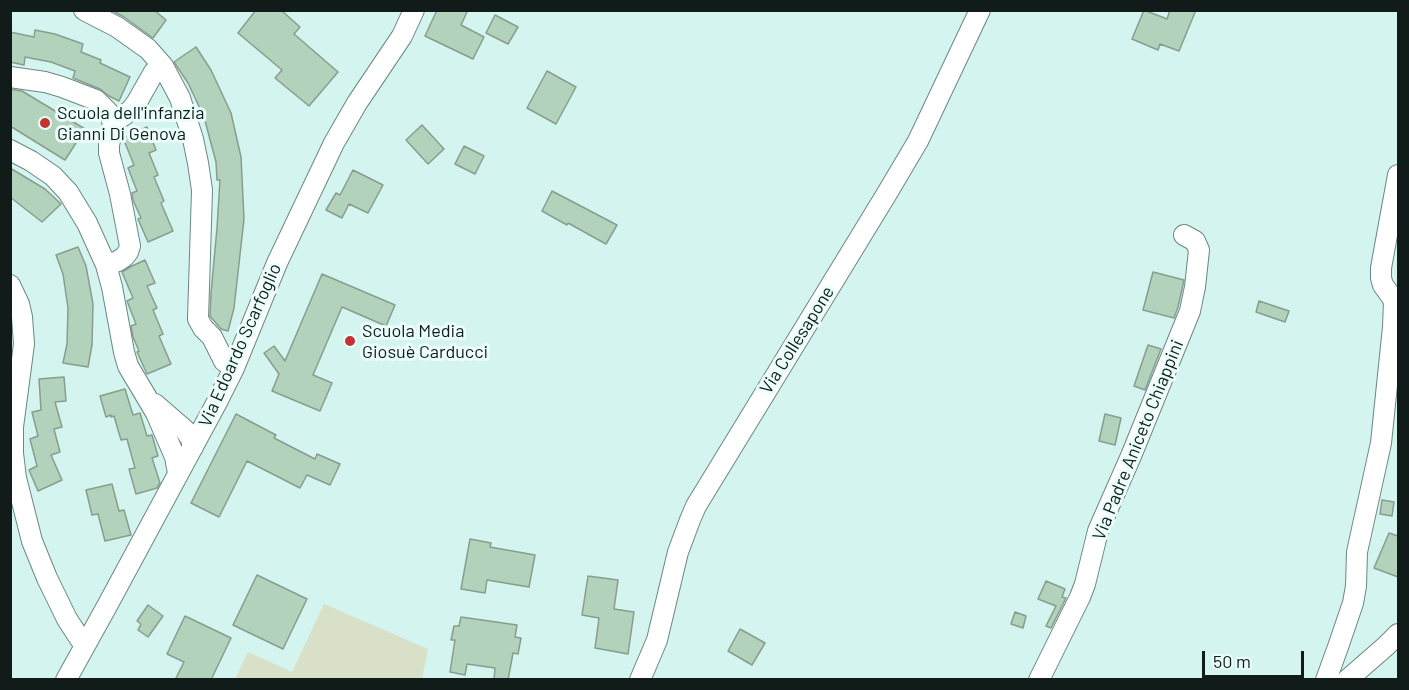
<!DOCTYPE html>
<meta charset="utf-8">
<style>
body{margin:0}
#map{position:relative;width:1409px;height:690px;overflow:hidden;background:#d4f4ef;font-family:Barlow,sans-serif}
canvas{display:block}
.frame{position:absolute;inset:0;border:12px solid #101b1a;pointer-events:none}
.scale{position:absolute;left:1202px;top:651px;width:102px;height:27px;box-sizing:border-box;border:3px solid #101b1a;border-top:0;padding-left:8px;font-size:18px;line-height:21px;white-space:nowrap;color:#101b1a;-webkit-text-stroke:4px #ebfefb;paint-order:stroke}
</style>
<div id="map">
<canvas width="1409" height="690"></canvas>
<div class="frame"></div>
<div class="scale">50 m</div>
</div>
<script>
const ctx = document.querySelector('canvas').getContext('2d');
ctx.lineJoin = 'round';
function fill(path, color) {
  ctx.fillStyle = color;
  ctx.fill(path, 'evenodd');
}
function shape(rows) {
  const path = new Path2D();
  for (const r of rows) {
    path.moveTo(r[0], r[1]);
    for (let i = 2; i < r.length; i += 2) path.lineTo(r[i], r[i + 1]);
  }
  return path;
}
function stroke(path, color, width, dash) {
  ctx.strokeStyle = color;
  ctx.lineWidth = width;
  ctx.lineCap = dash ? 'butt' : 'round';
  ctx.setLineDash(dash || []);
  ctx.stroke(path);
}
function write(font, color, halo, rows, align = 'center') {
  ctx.font = font + ' Barlow,sans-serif';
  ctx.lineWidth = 6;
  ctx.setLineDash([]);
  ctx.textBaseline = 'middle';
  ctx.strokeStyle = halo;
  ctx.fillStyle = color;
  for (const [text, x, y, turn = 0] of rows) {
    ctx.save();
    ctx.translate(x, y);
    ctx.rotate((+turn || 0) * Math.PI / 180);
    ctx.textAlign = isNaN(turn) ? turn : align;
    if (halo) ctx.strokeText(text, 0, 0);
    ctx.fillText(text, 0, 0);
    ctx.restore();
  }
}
const green = shape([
 [324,604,428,649,422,679,235,679,248,652,292,672]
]);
const building = shape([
 [111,10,154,10,166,20,153,38,124,17,111,10],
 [256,10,281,10,300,27,294,34,338,72,309,106,275,78,282,70,238,33,256,10],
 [437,10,468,10,461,25,484,37,473,59,425,36,437,10],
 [1144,10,1167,19,1170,10,1196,10,1179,51,1160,44,1158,50,1132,39,1144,10],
 [495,15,518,27,508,44,486,33,495,15],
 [35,30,55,34,83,44,81,52,101,60,100,63,130,77,119,101,109,96,100,89,73,78,75,71,51,62,25,57,24,65,10,62,10,32,34,37,35,30],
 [196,47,211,70,231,113,241,157,244,219,234,308,228,331,221,329,210,316,211,293,217,228,220,180,217,180,216,162,204,117,188,83,174,62,196,47],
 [547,71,576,87,556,124,527,108,547,71],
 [10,89,22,91,85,129,65,160,10,126,10,89],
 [422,125,444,149,428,164,406,140,422,125],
 [147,127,156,150,149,153,158,175,154,177,164,201,161,203,173,231,148,242,138,219,141,218,133,200,132,193,137,191,128,168,134,165,123,138,147,127],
 [464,146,484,156,475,174,455,164,464,146],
 [10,168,45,189,61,204,42,222,10,197,10,168],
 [353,170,383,185,368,213,349,204,342,218,326,210,336,193,340,195,353,170],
 [552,191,617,225,606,244,568,223,567,225,542,211,552,191],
 [78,247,86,266,93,304,92,345,88,367,63,363,67,344,68,308,63,274,56,255,78,247],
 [145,260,155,283,147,286,157,308,153,310,163,334,159,336,171,364,147,374,137,352,139,351,133,337,131,326,136,324,127,301,133,298,122,272,132,266,145,260],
 [1153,272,1184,280,1178,307,1174,318,1143,310,1153,272],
 [322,274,395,305,386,326,342,307,313,375,332,383,320,411,272,391,279,374,264,353,274,346,285,361,322,274],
 [1259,301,1289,311,1285,322,1256,312,1259,301],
 [1148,345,1161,349,1145,390,1134,386,1148,345],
 [64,377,66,401,55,402,62,427,54,429,60,452,51,455,62,480,38,491,29,470,37,466,30,439,38,436,32,412,41,410,39,379,64,377],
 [125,389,133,415,140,413,147,436,152,435,158,456,152,458,160,483,157,488,136,494,129,469,135,468,127,439,121,440,114,416,111,417,111,415,106,417,100,396,125,389],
 [236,414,276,435,274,438,315,459,317,454,340,464,330,485,307,475,300,488,247,461,219,517,191,503,236,414],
 [1105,414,1121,418,1115,445,1099,441,1105,414],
 [112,484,119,511,124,510,131,535,105,541,98,514,92,515,86,490,112,484],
 [1382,500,1394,502,1392,516,1380,514,1382,500],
 [1389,533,1398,536,1398,577,1374,568,1389,533],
 [470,539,491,543,490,547,535,555,529,587,487,580,485,593,461,589,470,539],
 [257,575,307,599,283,649,233,625,257,575],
 [588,576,618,580,614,609,634,612,628,654,595,648,599,618,582,615,588,576],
 [1046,581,1065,589,1062,597,1066,598,1051,628,1046,626,1056,606,1038,599,1046,581],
 [148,605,163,616,148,637,138,630,141,624,137,621,148,605],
 [1015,612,1026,616,1023,628,1011,624,1015,612],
 [185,616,231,638,211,680,175,680,184,662,167,654,185,616],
 [461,617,517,625,515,637,521,638,518,654,513,653,508,680,494,680,495,668,467,664,465,675,450,672,455,640,451,640,454,626,459,626,461,617],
 [740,629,765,643,752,665,728,651,740,629]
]);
const minor = shape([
 [84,10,117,27,148,49,163,66,180,98,193,139,198,163,202,190,198,319,203,328,212,337,224,361,234,368],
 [10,77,45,82,62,87,96,100,109,113,112,120,113,127,109,145,109,153,120,194,130,246,128,252,124,257,118,261,106,265],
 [112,120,123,116,131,110,137,102,154,72,163,66],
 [10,150,31,161,53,176,68,192,87,223,106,265,112,287,124,352,128,366,156,413,175,457,178,473],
 [10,285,19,304,22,317,24,344,13,427,13,453,16,478,32,541,47,578,67,619,80,639,86,644],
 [155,404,185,430,191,439,193,447],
 [66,680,107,606,217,402,234,368,277,263,334,143,357,103,402,36,414,10],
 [640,680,657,640,678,552,690,520,696,506,886,195,918,141,980,10],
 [1039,680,1080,597,1085,584,1098,531,1131,456,1190,311,1195,287,1199,250,1195,241,1184,235],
 [1326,680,1338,647,1353,603,1356,586,1357,552,1381,443,1393,327,1394,301,1391,296,1383,285,1381,278,1381,268,1398,175],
 [1347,680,1386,646,1398,634]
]);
const markers = [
 [45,123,6,"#c23332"],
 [350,341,6,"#c23332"]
];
const poiNames = [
 ["Scuola dell'infanzia",57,113],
 ["Gianni Di Genova",57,134],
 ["Scuola Media",362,331],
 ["Giosuè Carducci",362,352]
];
const streetNames = [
 ["Via Collesapone",797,340,-58],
 ["Via Edoardo Scarfoglio",240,345,-66],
 ["Via Padre Aniceto Chiappini",1138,440,-68]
];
fill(green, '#d8e0c8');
fill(building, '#b3d2bc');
stroke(building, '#889d8d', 1.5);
stroke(minor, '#6a8783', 22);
stroke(minor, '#fff', 20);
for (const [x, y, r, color] of markers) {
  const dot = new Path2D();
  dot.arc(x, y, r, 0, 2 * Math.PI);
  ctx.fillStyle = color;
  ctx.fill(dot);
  stroke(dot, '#ebfefb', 2);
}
write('18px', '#101b1a', '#ebfefb', poiNames, 'left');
write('18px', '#101b1a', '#ebfefb', streetNames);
</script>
